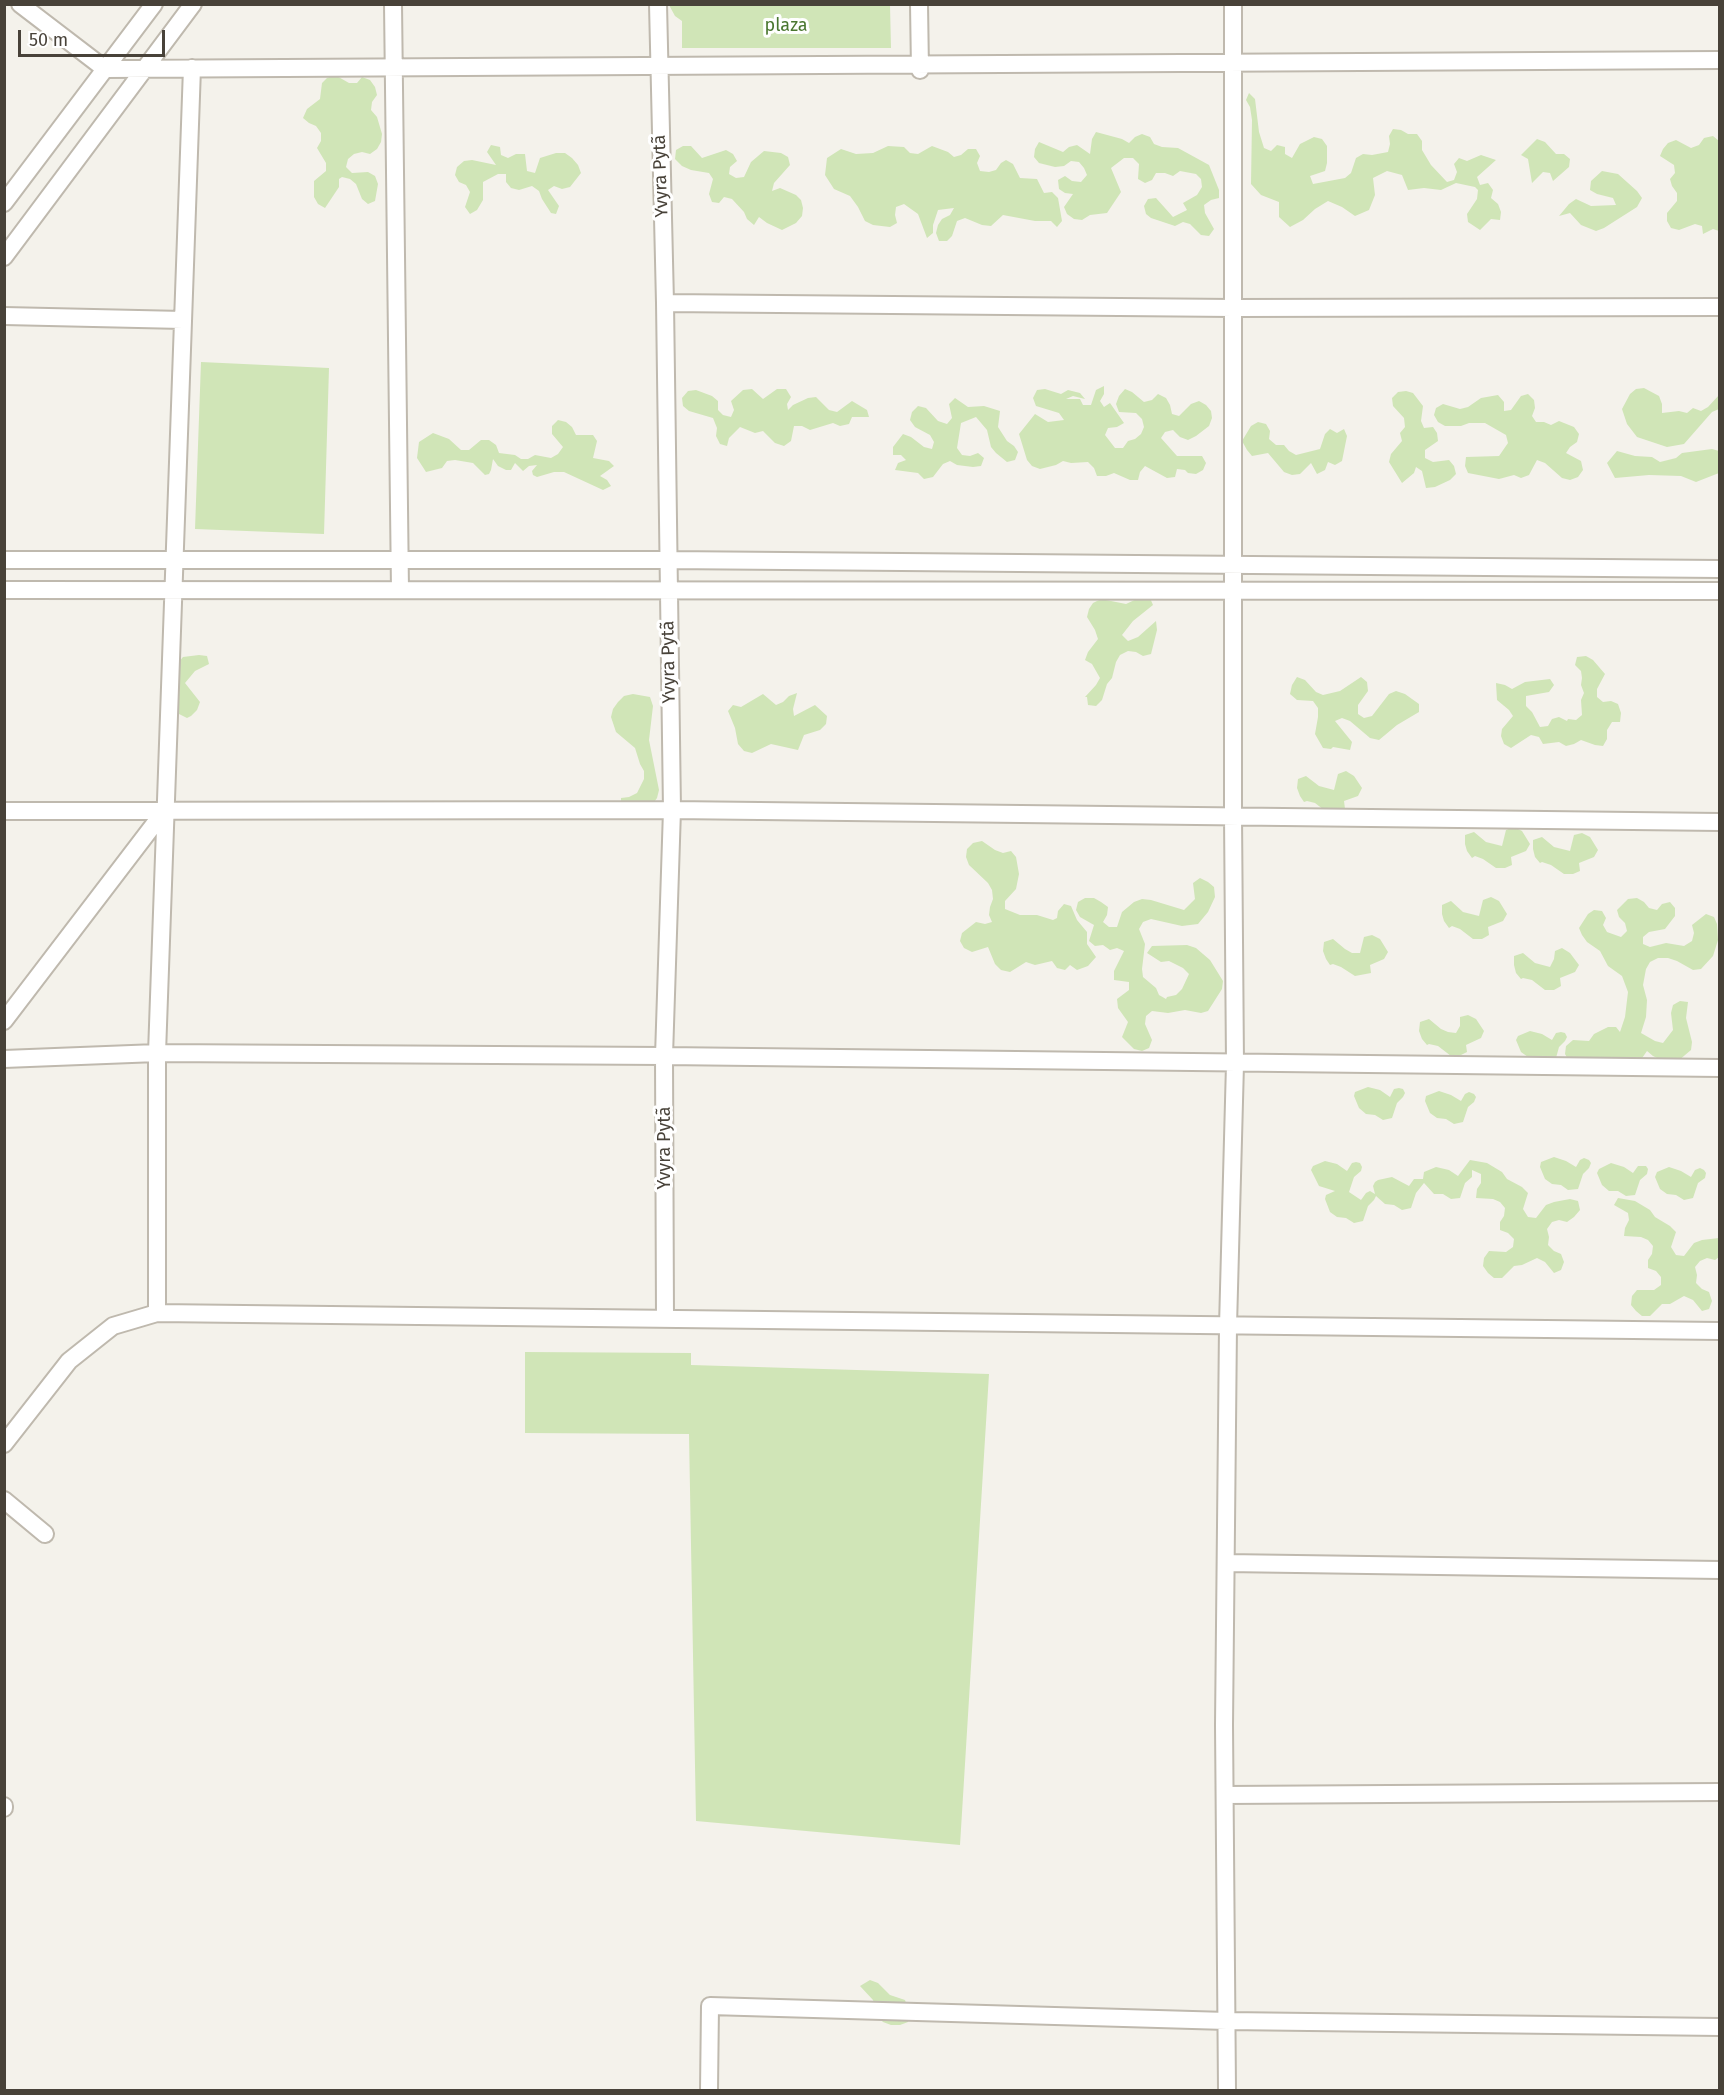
<!DOCTYPE html>
<meta charset="utf-8">
<style>
body{margin:0}
#map{position:relative;width:1724px;height:2095px;overflow:hidden;background:#f4f2eb;font-family:"Fira Sans",sans-serif}
canvas{display:block}
.frame{position:absolute;inset:0;border:6px solid #484239;pointer-events:none}
.scale{position:absolute;left:18px;top:30px;width:147px;height:27px;box-sizing:border-box;border:3px solid #484239;border-top:0;padding-left:8px;font-size:18px;line-height:21px;white-space:nowrap;color:#484239;-webkit-text-stroke:4px #fff;paint-order:stroke}
</style>
<div id="map">
<canvas width="1724" height="2095"></canvas>
<div class="frame"></div>
<div class="scale">50 m</div>
</div>
<script>
const ctx = document.querySelector('canvas').getContext('2d');
ctx.lineJoin = 'round';
function fill(path, color) {
  ctx.fillStyle = color;
  ctx.fill(path, 'evenodd');
}
function shape(rows) {
  const path = new Path2D();
  for (const r of rows) {
    path.moveTo(r[0], r[1]);
    for (let i = 2; i < r.length; i += 2) path.lineTo(r[i], r[i + 1]);
  }
  return path;
}
function stroke(path, color, width, dash) {
  ctx.strokeStyle = color;
  ctx.lineWidth = width;
  ctx.lineCap = dash ? 'butt' : 'round';
  ctx.setLineDash(dash || []);
  ctx.stroke(path);
}
function write(font, color, halo, rows, align = 'center') {
  ctx.font = font + ' "Fira Sans",sans-serif';
  ctx.lineWidth = 6;
  ctx.setLineDash([]);
  ctx.textBaseline = 'middle';
  ctx.strokeStyle = halo;
  ctx.fillStyle = color;
  for (const [text, x, y, turn = 0] of rows) {
    ctx.save();
    ctx.translate(x, y);
    ctx.rotate((+turn || 0) * Math.PI / 180);
    ctx.textAlign = isNaN(turn) ? turn : align;
    if (halo) ctx.strokeText(text, 0, 0);
    ctx.fillText(text, 0, 0);
    ctx.restore();
  }
}
const green = shape([
 [669,5,890,5,891,48,682,48,682,21,675,16],
 [335,75,349,83,357,83,362,77,370,80,375,87,377,95,372,102,371,110,377,117,382,134,381,142,377,149,370,154,362,152,354,154,348,159,346,167,352,173,368,172,375,176,378,184,375,201,368,204,362,199,356,184,350,179,342,177,339,179,339,187,325,208,318,204,314,197,314,181,326,171,326,163,317,148,321,141,321,133,316,126,309,123,303,118,307,109,320,99,322,83,327,78],
 [1249,93,1255,99,1259,132,1264,148,1271,151,1277,145,1285,147,1285,154,1292,158,1300,144,1314,137,1322,139,1327,146,1327,163,1325,171,1310,176,1313,184,1345,178,1351,173,1356,158,1363,154,1372,155,1388,152,1390,144,1389,136,1393,129,1401,130,1408,134,1417,134,1422,141,1422,150,1431,165,1447,182,1454,180,1457,172,1454,164,1459,158,1467,161,1481,155,1496,160,1477,177,1480,185,1488,183,1493,190,1491,198,1498,204,1501,212,1500,220,1491,219,1480,230,1468,222,1467,214,1477,199,1478,190,1475,187,1456,183,1441,190,1424,188,1408,190,1402,175,1387,171,1373,178,1375,195,1369,210,1355,216,1342,207,1328,201,1315,209,1303,220,1290,227,1279,217,1279,202,1261,195,1251,184,1252,120,1250,107,1246,100],
 [1096,132,1122,139,1129,143,1135,137,1142,134,1150,137,1154,144,1162,147,1178,148,1209,165,1219,190,1219,198,1211,200,1204,205,1205,213,1214,229,1209,236,1201,235,1190,224,1183,222,1175,226,1151,218,1146,214,1144,206,1148,199,1156,198,1173,217,1187,210,1183,203,1197,195,1202,187,1201,179,1196,174,1180,171,1173,176,1165,173,1156,173,1152,180,1145,183,1138,179,1139,164,1133,158,1124,158,1111,168,1121,192,1107,213,1090,215,1082,220,1074,219,1067,214,1064,207,1073,194,1065,193,1059,189,1058,180,1065,176,1072,181,1081,182,1087,175,1084,168,1079,162,1071,161,1064,166,1055,167,1039,163,1034,157,1035,149,1039,142,1063,152,1069,147,1077,145,1090,154,1092,139],
 [1713,136,1719,141,1719,231,1713,229,1703,234,1702,226,1695,224,1679,230,1671,228,1667,221,1667,213,1677,201,1677,193,1672,186,1670,179,1675,173,1674,165,1660,156,1663,149,1668,143,1676,140,1691,148,1699,145,1704,138],
 [1537,139,1545,142,1556,154,1564,154,1570,159,1569,167,1553,181,1550,173,1543,172,1532,183,1528,159,1521,155],
 [491,145,500,147,501,155,508,158,516,154,525,154,527,171,535,173,540,158,556,153,565,153,572,158,578,165,581,173,570,187,562,189,554,186,548,190,559,206,556,214,551,213,542,199,539,191,532,186,519,190,511,188,506,182,506,174,498,174,483,182,483,200,477,210,470,214,465,207,470,192,466,185,459,182,455,175,457,167,464,161,472,160,496,165,487,152],
 [683,146,691,146,702,158,726,150,733,154,737,161,730,167,729,174,736,178,744,177,751,162,764,151,781,153,788,157,790,165,774,183,772,191,780,188,796,195,801,200,803,208,802,216,796,223,782,230,767,223,759,217,754,225,747,219,744,212,732,199,724,197,719,203,712,202,709,194,713,179,709,173,691,170,682,166,675,159,676,150],
 [888,146,904,147,910,153,918,154,932,146,948,152,954,157,961,155,968,149,976,149,980,156,977,163,980,171,989,172,996,170,1001,163,1006,160,1013,164,1020,178,1037,179,1044,193,1052,192,1058,198,1062,221,1057,227,1051,221,1035,221,1003,215,991,226,982,225,965,218,957,221,952,236,947,241,939,241,936,233,938,225,942,219,950,215,954,208,938,210,933,225,933,233,927,238,918,214,904,204,896,207,895,215,897,223,890,227,873,225,865,221,858,207,850,196,834,189,825,175,827,158,841,149,856,154,873,153],
 [1602,171,1618,174,1637,191,1642,198,1637,207,1604,228,1596,231,1581,225,1570,213,1559,216,1569,204,1576,199,1591,206,1616,205,1613,198,1597,194,1590,190,1591,181],
 [201,362,329,368,324,534,195,529],
 [1104,386,1104,394,1100,401,1104,407,1110,403,1124,423,1117,427,1108,428,1105,435,1115,448,1123,448,1128,441,1135,439,1141,434,1144,427,1142,419,1136,413,1119,412,1116,404,1119,396,1125,389,1132,392,1144,402,1152,400,1158,394,1166,398,1170,405,1172,414,1179,416,1191,404,1199,401,1206,405,1211,411,1212,418,1209,426,1196,436,1188,440,1180,437,1173,430,1165,432,1161,438,1177,456,1202,456,1206,463,1203,470,1196,474,1188,473,1185,470,1177,469,1175,477,1167,478,1145,466,1140,472,1138,480,1130,480,1114,473,1106,476,1097,476,1094,468,1088,462,1071,463,1063,461,1056,465,1040,469,1032,466,1027,460,1019,434,1035,414,1048,422,1064,420,1059,413,1036,406,1033,398,1037,390,1045,389,1061,394,1068,390,1080,393,1085,399,1073,396,1066,399,1080,399,1083,405,1091,405,1096,390],
 [1644,388,1659,396,1662,404,1662,413,1679,411,1687,413,1693,408,1701,411,1708,407,1719,395,1719,409,1712,412,1684,444,1667,447,1637,437,1627,424,1622,409,1630,394,1636,389],
 [752,389,763,399,777,389,786,389,791,397,787,404,788,410,793,405,808,398,816,397,829,410,837,412,852,401,867,410,869,417,852,417,849,424,840,426,833,423,810,430,802,426,794,426,791,441,784,446,775,443,763,431,755,433,740,427,729,438,727,446,720,444,716,436,717,428,713,418,689,411,683,406,682,398,688,391,696,390,712,396,718,401,718,410,723,415,731,417,734,410,731,401,743,390],
 [1406,391,1413,393,1423,406,1421,421,1424,428,1433,427,1437,433,1438,441,1425,450,1425,458,1433,462,1449,460,1454,466,1456,474,1450,480,1435,487,1426,488,1422,471,1416,467,1414,473,1402,483,1389,462,1391,454,1402,441,1400,433,1405,427,1404,418,1393,406,1392,398,1398,392],
 [1528,394,1534,400,1535,408,1532,416,1536,422,1544,422,1551,425,1559,421,1574,427,1579,434,1577,442,1570,447,1566,453,1581,461,1583,470,1578,477,1570,480,1562,478,1545,463,1537,460,1529,475,1521,478,1514,475,1499,479,1468,473,1465,466,1466,457,1499,456,1508,443,1506,435,1485,423,1469,423,1461,426,1445,426,1438,422,1434,415,1436,408,1443,404,1460,409,1468,407,1481,398,1498,395,1504,402,1504,411,1511,410,1521,396],
 [955,398,968,407,984,406,1000,411,998,427,1007,441,1014,446,1018,452,1015,460,1007,462,996,453,991,447,987,430,976,417,961,423,957,448,962,455,970,456,978,453,984,458,981,466,973,467,957,465,950,461,943,464,933,477,924,479,918,473,895,470,898,463,906,460,901,455,893,455,893,447,903,434,911,437,924,447,932,449,934,442,930,435,915,427,910,420,912,412,918,406,926,408,938,421,947,424,952,418,949,404],
 [558,420,566,422,572,427,576,435,593,435,597,441,593,458,609,461,614,466,600,476,607,480,611,486,603,490,564,472,554,472,537,477,533,475,532,471,537,465,529,466,523,471,515,463,511,470,506,470,498,466,493,459,491,470,489,474,485,475,473,463,455,460,447,461,442,468,426,472,417,458,419,442,433,433,449,439,461,450,469,450,481,440,489,440,496,445,499,453,515,455,521,459,528,459,535,455,551,458,558,454,563,447,552,434,552,426],
 [1258,422,1266,424,1270,431,1269,439,1276,445,1284,445,1289,451,1296,455,1320,449,1325,434,1330,429,1337,433,1344,429,1347,436,1342,461,1335,465,1328,462,1325,470,1317,474,1311,463,1300,474,1292,475,1284,472,1268,453,1252,456,1247,450,1242,441,1251,426],
 [1712,449,1719,451,1719,473,1696,482,1681,476,1649,475,1615,478,1607,463,1617,451,1635,456,1652,457,1660,462,1676,458,1682,453],
 [1141,597,1150,598,1153,605,1133,621,1122,635,1128,641,1138,637,1156,621,1157,630,1151,654,1143,656,1136,652,1128,651,1120,655,1116,662,1112,678,1107,684,1102,700,1096,706,1088,705,1087,697,1085,697,1096,685,1100,678,1092,664,1085,660,1088,652,1098,639,1095,630,1087,617,1089,609,1093,603,1101,599,1126,604],
 [199,655,207,656,209,664,195,671,185,683,200,702,197,710,191,716,187,718,179,714,173,707,177,664,183,657],
 [1586,656,1593,660,1605,674,1597,689,1597,697,1603,702,1611,701,1618,704,1621,713,1620,722,1612,722,1607,730,1607,739,1603,746,1595,745,1581,740,1574,744,1566,746,1559,742,1543,744,1539,737,1531,735,1511,748,1504,744,1501,736,1502,729,1513,716,1509,710,1497,700,1496,683,1505,685,1512,689,1525,682,1550,679,1554,685,1549,692,1526,696,1526,706,1532,712,1540,727,1548,726,1552,719,1559,717,1567,721,1568,719,1576,720,1582,715,1581,700,1584,693,1581,685,1582,678,1581,671,1575,665,1577,657],
 [1297,677,1305,680,1316,692,1323,695,1340,691,1361,677,1367,682,1368,691,1358,705,1358,714,1364,718,1372,716,1389,694,1396,691,1405,694,1419,704,1419,712,1397,725,1379,740,1370,738,1350,721,1342,718,1335,721,1352,742,1350,750,1333,747,1331,749,1323,748,1315,734,1318,717,1318,708,1313,701,1297,700,1290,694,1292,685],
 [797,693,793,709,794,716,815,705,827,716,826,724,820,730,804,735,798,750,771,744,752,753,744,751,738,744,735,728,728,711,733,705,741,707,763,694,776,705,783,702,789,696],
 [633,694,650,697,653,706,649,740,659,790,657,798,652,805,629,802,621,803,621,798,629,797,637,793,644,779,644,771,640,764,635,748,616,732,611,717,613,709,618,702,624,696],
 [1346,771,1354,776,1362,788,1358,796,1344,801,1345,809,1337,813,1328,813,1315,803,1307,801,1304,802,1300,796,1297,788,1298,779,1306,776,1319,786,1334,790,1338,774],
 [1514,827,1522,831,1530,844,1526,851,1511,857,1512,865,1505,868,1496,868,1483,859,1475,856,1472,858,1467,851,1465,844,1465,835,1474,832,1486,842,1502,846,1506,830],
 [1582,833,1590,837,1598,850,1594,857,1579,863,1580,871,1573,874,1564,874,1551,865,1542,862,1540,863,1535,857,1533,849,1533,840,1542,837,1554,847,1570,851,1574,835],
 [982,841,995,850,1003,853,1011,851,1016,857,1019,874,1016,889,1005,901,1005,909,1020,915,1037,915,1053,920,1057,918,1058,911,1064,904,1071,906,1077,920,1087,932,1087,944,1096,957,1088,966,1077,970,1070,965,1065,970,1057,968,1052,961,1035,965,1026,962,1010,972,1001,970,995,964,988,947,972,952,964,948,960,941,962,933,976,922,985,924,992,922,989,915,990,907,993,899,992,890,988,883,969,865,966,857,967,849,973,843],
 [1200,878,1208,882,1214,887,1215,897,1208,912,1198,924,1182,926,1151,919,1143,922,1139,929,1145,944,1142,969,1143,977,1156,988,1159,995,1166,999,1167,997,1176,995,1182,989,1189,974,1183,968,1169,961,1161,962,1147,953,1152,946,1187,945,1196,948,1210,960,1223,981,1222,989,1208,1011,1201,1013,1185,1010,1168,1013,1152,1011,1146,1016,1145,1024,1152,1040,1149,1048,1142,1051,1134,1049,1122,1037,1128,1022,1118,1008,1117,999,1129,990,1129,982,1114,980,1114,971,1124,951,1117,948,1110,950,1103,945,1095,946,1089,941,1094,925,1080,917,1076,910,1078,902,1085,898,1094,898,1101,902,1108,907,1107,915,1103,922,1109,927,1117,927,1122,912,1134,902,1142,899,1151,900,1184,910,1195,899,1193,883],
 [1491,897,1499,901,1507,914,1503,921,1488,927,1489,935,1482,939,1473,939,1460,929,1452,926,1449,928,1444,921,1442,914,1442,905,1451,901,1463,912,1479,916,1483,900],
 [1637,898,1644,902,1649,908,1657,910,1662,904,1670,902,1675,908,1675,916,1665,929,1649,932,1643,937,1643,944,1650,947,1666,943,1684,946,1692,941,1694,933,1692,925,1706,914,1714,917,1717,924,1718,940,1713,956,1701,969,1693,970,1677,961,1668,958,1658,958,1650,962,1646,969,1643,985,1647,1000,1646,1017,1641,1033,1655,1041,1663,1043,1673,1030,1671,1013,1673,1005,1680,1001,1688,1002,1686,1018,1692,1042,1691,1050,1678,1061,1661,1060,1653,1056,1647,1051,1640,1061,1569,1061,1565,1054,1566,1046,1573,1040,1589,1041,1594,1034,1608,1027,1616,1027,1620,1032,1625,1017,1628,992,1622,976,1608,966,1600,951,1587,942,1582,935,1579,928,1588,914,1594,910,1602,911,1606,918,1603,925,1607,932,1621,937,1627,931,1625,923,1619,917,1617,910,1628,899],
 [1372,935,1380,939,1388,952,1384,959,1370,965,1371,973,1355,976,1341,967,1333,964,1330,965,1326,959,1323,951,1324,942,1333,939,1345,949,1352,953,1360,953,1364,937],
 [1562,948,1570,953,1579,965,1575,972,1560,978,1561,986,1554,990,1545,990,1532,980,1523,978,1521,979,1516,973,1514,965,1514,956,1523,953,1535,963,1550,967,1554,959,1555,951],
 [1468,1015,1476,1019,1484,1031,1481,1038,1466,1045,1467,1052,1459,1056,1451,1056,1438,1046,1429,1044,1427,1045,1422,1039,1419,1031,1420,1022,1429,1019,1441,1029,1448,1032,1456,1033,1460,1026,1460,1017],
 [1530,1031,1542,1034,1552,1040,1556,1033,1561,1032,1565,1033,1567,1037,1565,1041,1559,1047,1556,1058,1528,1057,1521,1052,1516,1040,1518,1036],
 [1368,1087,1380,1090,1390,1097,1394,1089,1399,1088,1403,1089,1405,1093,1403,1097,1397,1103,1392,1118,1383,1120,1375,1115,1366,1114,1359,1108,1354,1096,1355,1092],
 [1439,1091,1451,1095,1461,1101,1465,1094,1469,1092,1474,1094,1476,1097,1474,1102,1468,1107,1463,1122,1454,1124,1446,1119,1437,1118,1430,1113,1425,1101,1426,1096],
 [1554,1157,1566,1161,1576,1167,1580,1160,1584,1158,1589,1160,1591,1163,1589,1168,1583,1174,1578,1189,1568,1190,1561,1185,1552,1184,1545,1179,1540,1167,1541,1162],
 [1470,1160,1487,1163,1502,1172,1507,1179,1522,1187,1528,1193,1523,1209,1528,1217,1536,1218,1546,1205,1554,1202,1570,1199,1578,1201,1580,1210,1574,1217,1567,1222,1559,1220,1552,1222,1547,1229,1549,1237,1548,1245,1554,1251,1561,1254,1564,1262,1561,1270,1554,1273,1545,1262,1537,1258,1522,1265,1514,1266,1502,1278,1494,1278,1488,1273,1483,1266,1484,1258,1489,1251,1506,1252,1513,1247,1514,1239,1508,1233,1500,1230,1500,1222,1504,1216,1505,1208,1500,1202,1493,1199,1476,1198,1477,1189,1481,1183,1481,1174,1472,1170,1472,1177,1465,1183,1460,1198,1451,1199,1443,1194,1434,1194,1424,1183,1416,1193,1411,1208,1402,1210,1394,1205,1385,1204,1376,1196,1374,1200,1368,1206,1363,1221,1354,1223,1346,1218,1337,1217,1330,1212,1325,1199,1326,1195,1335,1191,1319,1186,1311,1170,1313,1166,1325,1161,1337,1164,1347,1171,1352,1163,1356,1162,1360,1163,1362,1167,1361,1171,1354,1177,1349,1192,1361,1200,1366,1193,1370,1191,1375,1194,1373,1186,1375,1182,1378,1180,1392,1177,1409,1186,1414,1179,1423,1179,1424,1172,1436,1167,1449,1170,1458,1176],
 [1611,1163,1624,1167,1633,1173,1638,1166,1646,1166,1648,1169,1647,1174,1640,1180,1635,1195,1626,1196,1618,1191,1609,1191,1602,1185,1597,1173,1599,1169],
 [1669,1167,1681,1171,1691,1177,1695,1170,1700,1168,1704,1170,1706,1173,1705,1178,1698,1183,1693,1198,1684,1200,1676,1195,1667,1194,1660,1189,1655,1177,1657,1172],
 [1618,1198,1635,1201,1650,1210,1655,1217,1670,1226,1676,1232,1671,1247,1676,1255,1684,1256,1694,1243,1702,1240,1719,1238,1719,1257,1715,1260,1707,1258,1700,1261,1695,1267,1697,1275,1696,1283,1702,1289,1709,1292,1712,1301,1709,1309,1702,1311,1693,1300,1684,1296,1670,1304,1662,1304,1650,1316,1642,1316,1636,1311,1631,1305,1632,1296,1637,1290,1654,1290,1661,1285,1661,1277,1656,1271,1648,1268,1648,1260,1652,1254,1653,1246,1648,1240,1641,1237,1624,1236,1625,1228,1629,1220,1628,1213,1614,1205],
 [525,1352,691,1353,691,1365,989,1374,960,1845,696,1821,689,1434,525,1433],
 [870,1980,878,1983,890,1995,905,2000,910,2014,908,2022,900,2025,891,2025,883,2022,878,2017,873,2000,860,1986]
]);
const minor = shape([
 [20,4,105,69,1720,60],
 [393,4,400,590],
 [658,4,665,303,672,810,664,1056,665,1319],
 [919,4,920,70],
 [4,203,154,4],
 [4,257,193,4],
 [665,303,1233,308,1720,307],
 [4,316,183,320],
 [4,560,668,560,1720,569],
 [4,590,1720,591],
 [4,811,672,810,1720,822],
 [4,1021,165,810],
 [4,1059,157,1053,664,1056,1720,1068],
 [157,1313,157,1053,192,68],
 [4,1444,69,1361,113,1326,157,1313,1720,1331],
 [4,1500,45,1534],
 [1226,1563,1720,1570],
 [1225,1795,1720,1792],
 [4,1806,4,1808],
 [709,2090,710,2006,1227,2021,1720,2027],
 [1227,2090,1224,1725,1228,1326,1235,1064,1233,816,1233,4]
]);
const parkNames = [
 ["plaza",786,26]
];
const streetNames = [
 ["Yvyra Pytã",661,176,-92],
 ["Yvyra Pytã",669,662,-91],
 ["Yvyra Pytã",665,1148,-90]
];
fill(green, '#d0e5b7');
stroke(minor, '#bfb9ae', 20);
stroke(minor, '#fff', 16);
write('18px', '#4a7730', '#fff', parkNames);
write('18px', '#484239', '#fff', streetNames);
</script>
